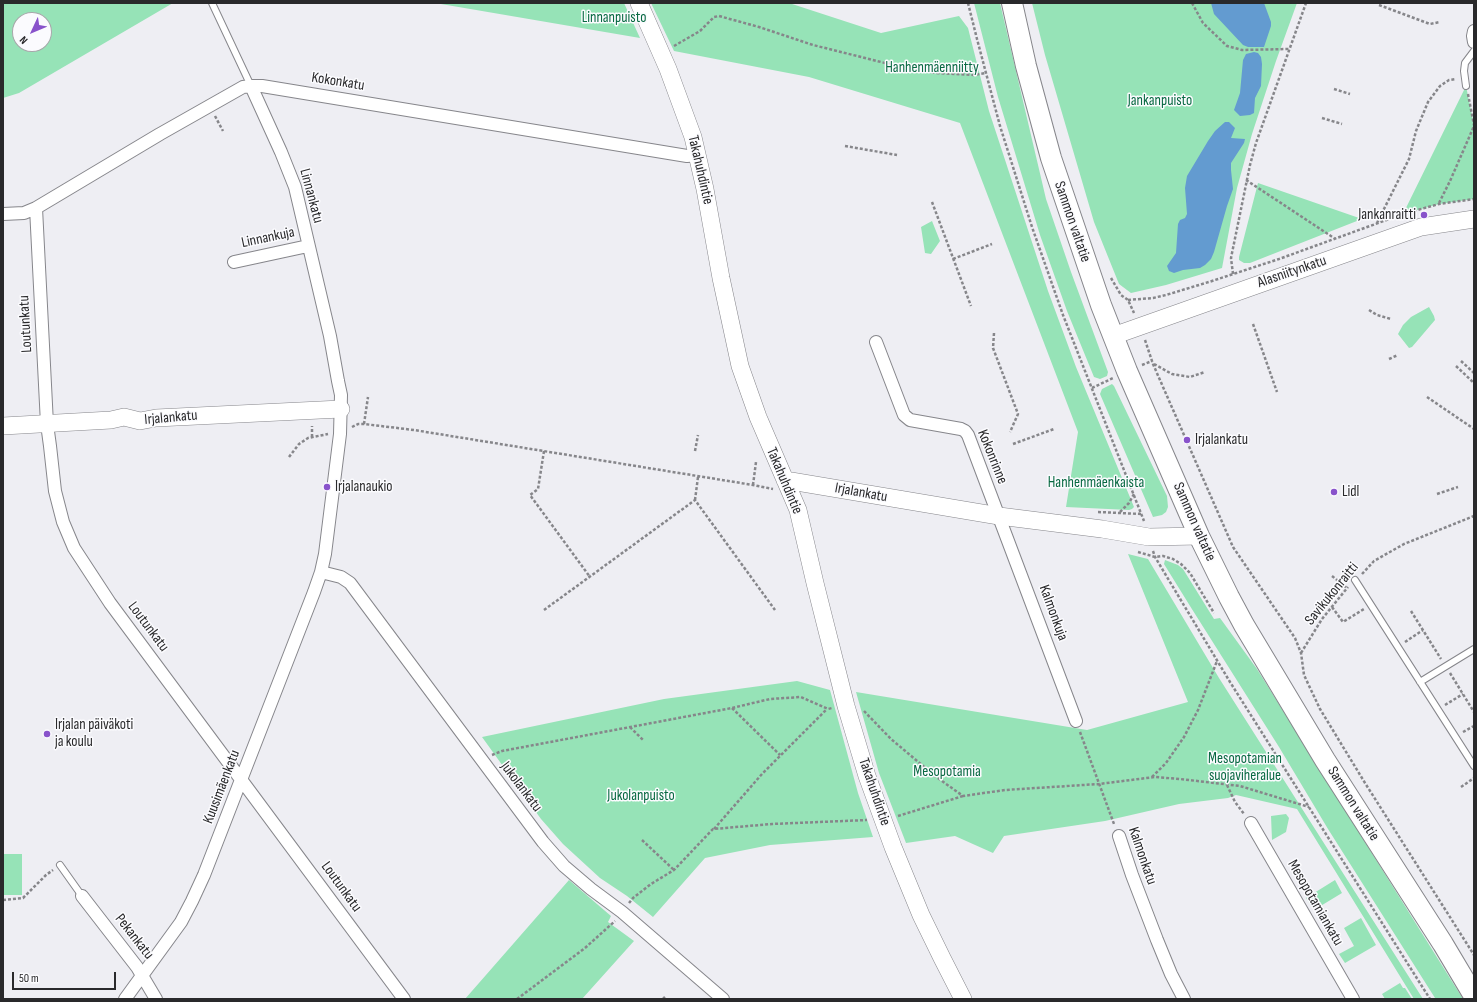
<!DOCTYPE html>
<meta charset="utf-8">
<style>
body{margin:0}
#map{position:relative;width:1477px;height:1002px;overflow:hidden;background:#eeeef3;font-family:"Sofia Sans Condensed",sans-serif}
canvas{display:block}
.frame{position:absolute;inset:0;border:4px solid #29292b;pointer-events:none}
.north{position:absolute;left:12px;top:12px;width:40px;height:40px;box-sizing:border-box;background:#fbfbfe;border:1px solid #a7a7aa;border-radius:50%;rotate:226deg;font-size:11px;font-weight:700;line-height:16px;text-align:center;color:#29292b}
.north::after{content:'';display:block;margin:auto;width:14px;height:18px;background:#8953cb;clip-path:polygon(50% 0,100% 100%,50% 72%,0 100%)}
.scale{position:absolute;left:12px;top:972px;width:104px;height:18px;box-sizing:border-box;border:2px solid #29292b;border-top:0;padding-left:5px;font-size:12px;line-height:14px;white-space:nowrap;color:#29292b;-webkit-text-stroke:3px #fbfbfe;paint-order:stroke}
</style>
<div id="map">
<canvas width="1477" height="1002"></canvas>
<div class="frame"></div>
<div class="north">N</div>
<div class="scale">50 m</div>
</div>
<script>
const ctx = document.querySelector('canvas').getContext('2d');
ctx.lineJoin = 'round';
function fill(path, color) {
  ctx.fillStyle = color;
  ctx.fill(path, 'evenodd');
}
function shape(rows) {
  const path = new Path2D();
  for (const r of rows) {
    path.moveTo(r[0], r[1]);
    for (let i = 2; i < r.length; i += 2) path.lineTo(r[i], r[i + 1]);
  }
  return path;
}
function stroke(path, color, width, dash) {
  ctx.strokeStyle = color;
  ctx.lineWidth = width;
  ctx.lineCap = dash ? 'butt' : 'round';
  ctx.setLineDash(dash || []);
  ctx.stroke(path);
}
function write(font, color, halo, rows, align = 'center') {
  ctx.font = font + ' "Sofia Sans Condensed",sans-serif';
  ctx.lineWidth = 3;
  ctx.setLineDash([]);
  ctx.textBaseline = 'middle';
  ctx.strokeStyle = halo;
  ctx.fillStyle = color;
  for (const [text, x, y, turn = 0] of rows) {
    ctx.save();
    ctx.translate(x, y);
    ctx.rotate((+turn || 0) * Math.PI / 180);
    ctx.textAlign = isNaN(turn) ? turn : align;
    if (halo) ctx.strokeText(text, 0, 0);
    ctx.fillText(text, 0, 0);
    ctx.restore();
  }
}
const green = shape([
 [3,3,173,3,19,93,3,98],
 [20,20,44,20,44,44,20,44],
 [435,3,624,3,640,38,482,11],
 [651,3,789,3,881,33,959,16,968,28,989,111,1048,291,1076,367,1134,507,1132,509,1129,510,1066,507,1078,432,960,123,809,77,674,51],
 [974,3,1000,3,1046,199,1071,272,1108,372,1107,376,1100,379,1094,377,1067,311,1040,235,998,97],
 [1032,3,1297,3,1276,61,1252,134,1237,188,1222,268,1166,285,1131,293,1119,284,1094,222,1045,55],
 [1466,86,1474,125,1474,199,1439,204,1403,214],
 [1258,183,1362,219,1250,263,1244,263,1239,260,1239,257],
 [932,221,940,241,931,254,925,253,921,227],
 [1429,307,1434,316,1435,320,1412,347,1409,348,1398,334,1403,325,1411,317],
 [1112,384,1114,386,1167,496,1168,507,1166,512,1162,515,1153,517,1100,394,1102,389],
 [1128,554,1148,559,1219,678,1423,999,1414,999,1297,809,1236,795,1228,798,1179,804,1105,821,1004,836,993,853,955,836,906,843,879,773,856,692,1087,730,1188,702],
 [1165,560,1178,565,1183,569,1214,619,1220,618,1257,669,1463,999,1435,998,1328,829,1279,747,1190,606,1164,564],
 [797,681,830,690,858,793,873,837,770,845,705,858,653,917,627,896,600,878,563,844,541,819,482,737,664,699],
 [1286,814,1289,818,1286,832,1272,840,1271,816],
 [3,854,22,854,22,895,3,895],
 [569,880,611,916,608,922,634,941,582,999,465,999],
 [1335,880,1342,893,1314,910,1306,898],
 [1361,918,1376,945,1345,963,1339,954,1354,946,1344,928],
 [1400,983,1403,988,1405,988,1412,999,1385,999,1382,994]
]);
const water = shape([
 [1211,3,1264,3,1271,22,1271,26,1264,47,1248,47,1243,45,1214,14],
 [1254,52,1258,53,1261,57,1262,64,1261,86,1255,98,1254,113,1250,115,1240,116,1234,110,1240,93,1243,60,1246,54],
 [1225,122,1229,122,1235,128,1231,138,1245,139,1244,143,1231,163,1231,170,1233,189,1227,206,1214,252,1211,259,1205,265,1200,268,1183,270,1174,273,1169,271,1167,266,1176,253,1178,224,1180,220,1185,218,1187,214,1185,188,1187,176,1208,141,1215,131]
]);
const path = shape([
 [968,3,977,39,1000,126,1032,227,1063,315,1144,521],
 [1192,3,1203,23,1227,46,1242,50,1289,49],
 [1379,5,1430,24,1440,22],
 [674,46,700,31,714,17,719,16,759,27,813,45,901,67,936,73,974,75,986,73],
 [1334,89,1350,94],
 [1468,94,1474,125],
 [215,116,223,131],
 [1322,118,1342,124],
 [845,146,897,155],
 [1246,180,1334,238],
 [932,202,971,306],
 [1439,203,1450,181,1474,126],
 [1377,223,1409,159,1416,131,1428,102,1440,86,1449,80,1456,79],
 [953,259,992,244],
 [1233,274,1231,258,1250,165,1256,143,1306,3],
 [1111,278,1121,295,1128,300,1134,313],
 [1128,300,1153,298,1166,295,1212,281,1279,259,1403,214,1439,204,1474,199],
 [1369,310,1377,315,1391,319],
 [1253,324,1277,392],
 [994,333,993,348,1018,414,1010,432],
 [1145,340,1153,364,1233,547,1295,638,1301,653,1304,675,1320,709,1365,783,1474,955],
 [1389,359,1398,355],
 [1461,361,1474,373],
 [1154,364,1172,374,1190,377,1205,372],
 [1142,365,1152,361],
 [1456,366,1474,383],
 [1092,388,1113,378],
 [1427,397,1474,429],
 [364,424,368,397],
 [352,427,358,424,364,424,414,430,753,485,773,489],
 [312,437,312,426],
 [1013,444,1054,429],
 [544,451,538,489,530,495,590,577],
 [695,451,698,435],
 [289,457,299,444,308,438,328,434],
 [753,485,756,462],
 [1437,494,1458,487],
 [695,500,698,477],
 [1098,512,1141,514],
 [1120,512,1129,503,1134,494],
 [1153,551,1155,557,1230,682,1430,999],
 [1138,552,1155,557,1163,556,1173,559,1181,564,1190,573,1214,613],
 [1362,574,1374,561,1404,544,1474,516],
 [1332,576,1347,588],
 [1332,607,1343,622,1364,609],
 [544,610,695,500,775,610],
 [1411,611,1441,659],
 [1405,642,1423,630],
 [1301,653,1322,619,1348,587],
 [1450,673,1474,712],
 [1445,705,1463,694],
 [732,708,780,755],
 [864,711,891,739,935,776,963,796,1005,790,1099,784,1155,777,1180,779,1240,786,1309,807],
 [630,727,644,741],
 [1080,732,1114,824],
 [1463,732,1474,726],
 [492,755,502,751,732,708,770,699,801,697,828,709,832,708],
 [1152,777,1166,763,1184,737,1198,710,1217,661],
 [1227,785,1235,802,1244,814],
 [1461,787,1474,778],
 [898,816,963,796],
 [714,829,762,774,827,709],
 [642,840,674,870],
 [3,900,23,898,46,875,53,870],
 [629,903,633,898,651,884,674,870,713,829,772,824,867,820],
 [517,999,585,948,615,921],
 [663,999,665,997]
]);
const lane = shape([
 [212,3,251,86],
 [1466,86,1464,71,1465,63,1474,51],
 [1355,580,1474,766],
 [1420,682,1474,649],
 [60,865,82,896]
]);
const street = shape([
 [1474,31,1473,36,1474,42],
 [36,208,47,424,50,446,55,491,63,522,74,548,110,603,404,999],
 [3,214,24,213,36,208,160,134,243,87,251,86,262,86,687,156,698,155],
 [234,262,308,246],
 [876,342,904,415,910,420,961,429,965,431,968,435,1076,721],
 [321,572,341,577,350,583,543,842,564,866,591,889,622,912,723,999],
 [1251,823,1353,999],
 [1119,836,1132,875,1157,940,1171,974,1184,999],
 [82,896,137,967,156,999],
 [125,999,181,922,192,901,204,875,314,592,321,572,325,554,340,434,341,395,338,381,330,336,295,187,281,152,251,86]
]);
const secondary = shape([
 [639,3,668,69,693,137,705,189,721,278,740,366,758,417,798,510,815,583,846,706,867,776,893,847,921,915,942,958,963,999],
 [1113,336,1421,227,1474,219],
 [3,426,111,420,124,417,140,421,156,418,341,409],
 [785,480,999,516,1102,529,1149,537,1199,536]
]);
const primary = shape([
 [1012,3,1026,66,1051,158,1101,305,1127,371,1199,536,1229,597,1244,625,1325,760,1443,944,1474,996]
]);
const markers = [
 [1424,215,4,"#8953cb"],
 [1187,440,4,"#8953cb"],
 [327,487,4,"#8953cb"],
 [1334,492,4,"#8953cb"],
 [47,734,4,"#8953cb"]
];
const parkNames = [
 ["Linnanpuisto",614,18],
 ["Hanhenmäenniitty",932,68],
 ["Jankanpuisto",1160,101],
 ["Hanhenmäenkaista",1096,483],
 ["Mesopotamian",1245,759],
 ["suojaviheralue",1245,776],
 ["Mesopotamia",947,772],
 ["Jukolanpuisto",641,796]
];
const streetNames = [
 ["Kokonkatu",338,82,9],
 ["Takahuhdintie",700,170,77],
 ["Linnankatu",311,196,75],
 ["Sammon valtatie",1072,222,71],
 ["Linnankuja",268,238,-12],
 ["Alasniitynkatu",1292,272,-19],
 ["Loutunkatu",26,324,-93],
 ["Irjalankatu",171,418,-5],
 ["Kokonrinne",992,457,68],
 ["Takahuhdintie",784,481,67],
 ["Irjalankatu",861,493,10],
 ["Sammon valtatie",1194,522,66],
 ["Savikukonraitti",1332,594,-51],
 ["Kalmonkuja",1053,613,70],
 ["Loutunkatu",148,627,53],
 ["Kuusimäenkatu",222,787,-69],
 ["Jukolankatu",521,787,53],
 ["Takahuhdintie",874,792,71],
 ["Sammon valtatie",1353,804,58],
 ["Kalmonkatu",1142,856,71],
 ["Loutunkatu",341,887,54],
 ["Mesopotamiankatu",1315,903,60],
 ["Pekankatu",134,937,52]
];
const poiNames = [
 ["Jankanraitti",1416,215,"right"],
 ["Irjalankatu",1195,440],
 ["Irjalanaukio",335,487],
 ["Lidl",1342,492],
 ["Irjalan päiväkoti",55,725],
 ["ja koulu",55,742]
];
fill(green, '#96e3b7');
fill(water, '#639bd0');
stroke(lane, '#86868b', 8);
stroke(street, '#86868b', 14);
stroke(secondary, '#86868b', 18);
stroke(primary, '#86868b', 22);
stroke(path, '#86868a', 2.5, [3, 2]);
stroke(lane, '#fff', 6);
stroke(street, '#fff', 12);
stroke(secondary, '#fff', 17);
stroke(primary, '#fff', 20);
for (const [x, y, r, color] of markers) {
  const dot = new Path2D();
  dot.arc(x, y, r, 0, 2 * Math.PI);
  ctx.fillStyle = color;
  ctx.fill(dot);
  stroke(dot, '#fbfbfe', 1.5);
}
write('15px', '#086942', '#fbfbfe', parkNames);
write('15px', '#29292b', '#fbfbfe', streetNames);
write('15px', '#29292b', '#fbfbfe', poiNames, 'left');
</script>
